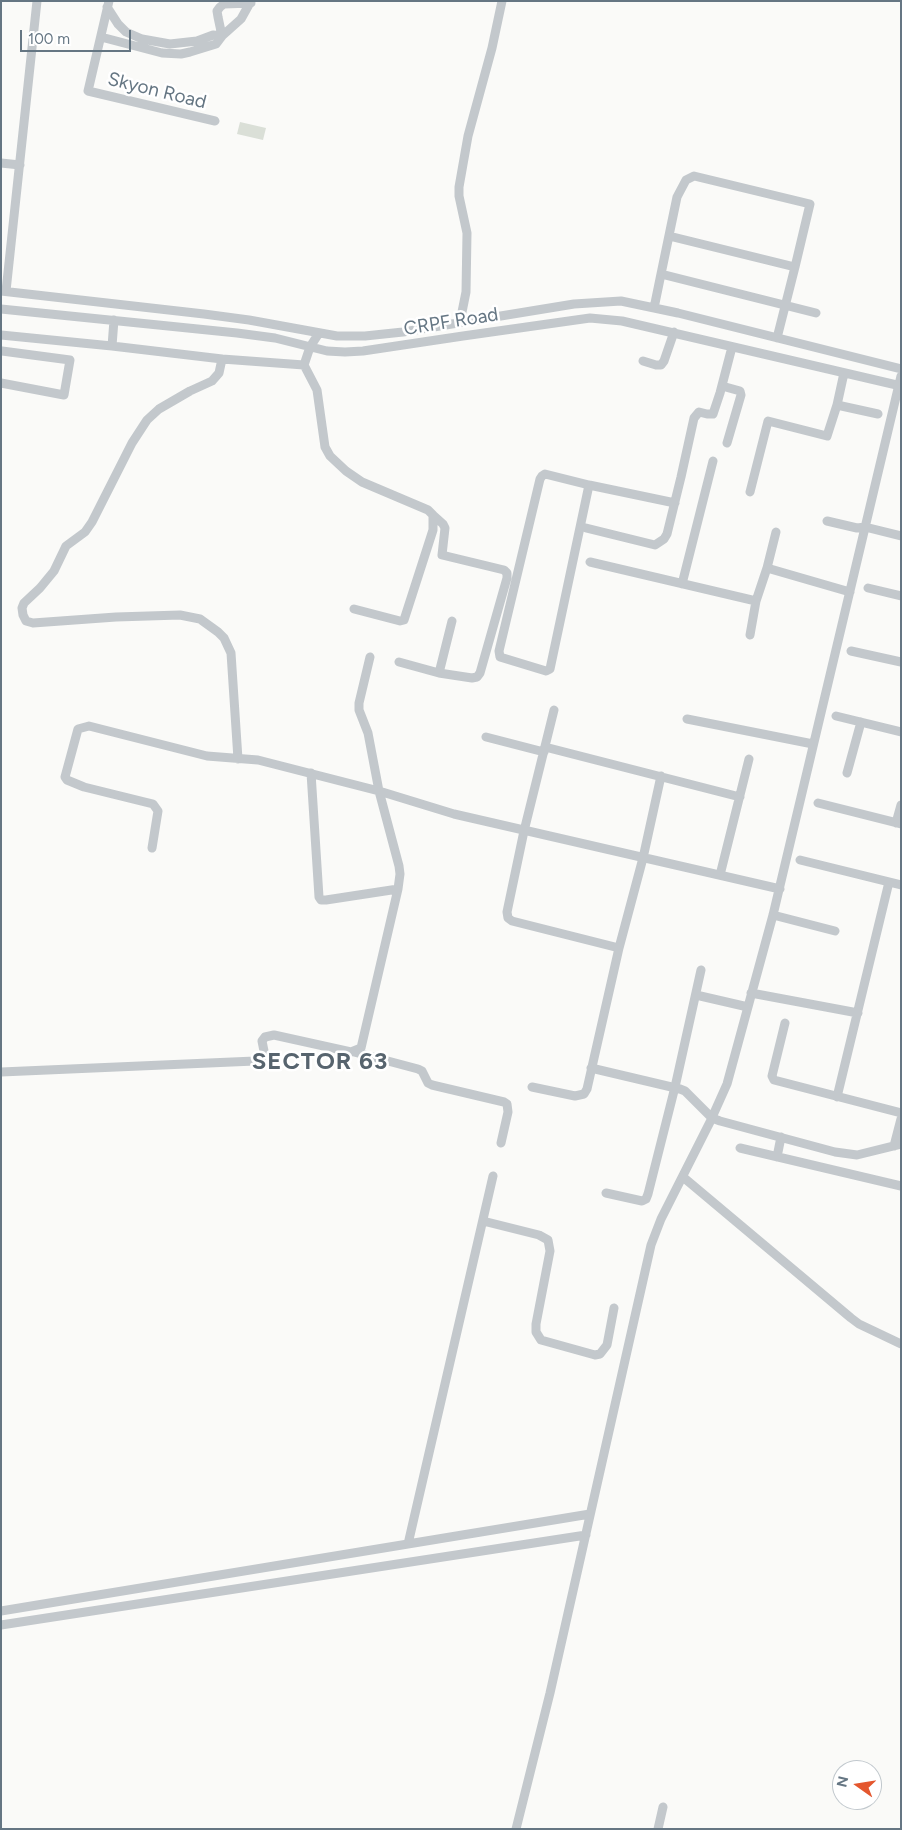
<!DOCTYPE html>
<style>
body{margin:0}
#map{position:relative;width:902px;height:1830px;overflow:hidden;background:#fafaf8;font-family:Figtree,sans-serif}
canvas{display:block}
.frame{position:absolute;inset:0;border:2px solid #657683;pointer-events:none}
.north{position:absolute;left:832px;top:1760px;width:50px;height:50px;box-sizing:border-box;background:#fff;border:1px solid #c1c8cd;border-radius:50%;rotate:283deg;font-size:14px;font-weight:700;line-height:20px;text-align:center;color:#657683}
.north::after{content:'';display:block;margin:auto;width:18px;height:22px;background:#e4572e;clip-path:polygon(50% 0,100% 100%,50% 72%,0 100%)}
.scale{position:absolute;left:20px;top:30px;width:111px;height:22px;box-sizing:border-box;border:2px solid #657683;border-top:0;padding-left:6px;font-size:15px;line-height:18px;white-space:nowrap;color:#657683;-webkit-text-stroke:4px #fff;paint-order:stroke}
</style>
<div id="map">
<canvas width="902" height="1830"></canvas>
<div class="frame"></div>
<div class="north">N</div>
<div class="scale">100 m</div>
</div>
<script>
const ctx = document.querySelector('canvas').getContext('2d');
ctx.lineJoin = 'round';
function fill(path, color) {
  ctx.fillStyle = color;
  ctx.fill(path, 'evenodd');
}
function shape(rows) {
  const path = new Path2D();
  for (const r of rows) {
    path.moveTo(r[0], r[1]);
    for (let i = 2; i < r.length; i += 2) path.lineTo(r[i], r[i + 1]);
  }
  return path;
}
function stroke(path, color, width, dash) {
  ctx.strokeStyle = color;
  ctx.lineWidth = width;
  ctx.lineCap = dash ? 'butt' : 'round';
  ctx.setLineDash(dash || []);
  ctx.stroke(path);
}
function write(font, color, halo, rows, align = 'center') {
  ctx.font = font + ' Figtree,sans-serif';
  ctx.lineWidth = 5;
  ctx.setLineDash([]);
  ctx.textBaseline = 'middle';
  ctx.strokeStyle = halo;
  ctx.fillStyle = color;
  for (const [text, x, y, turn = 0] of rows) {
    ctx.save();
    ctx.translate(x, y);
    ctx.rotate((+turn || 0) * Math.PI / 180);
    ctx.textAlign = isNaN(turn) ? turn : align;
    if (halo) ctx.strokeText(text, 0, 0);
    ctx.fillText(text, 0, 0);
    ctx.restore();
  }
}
const green = shape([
 [240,122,266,128,263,140,237,134]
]);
const minor = shape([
 [109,1,88,91,215,121],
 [107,7,118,24,126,32,142,39,170,44,197,41,213,35,222,36],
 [222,36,218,17,217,11,220,7,224,4,251,3],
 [101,37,162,53,181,54,190,52,216,44,222,36,241,19,251,1],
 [1,163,20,165],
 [669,236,795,267,777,338],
 [661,274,677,197,686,180,694,176,810,204,795,267],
 [1,291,204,314,249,320,337,336,365,336,403,332,574,304,621,301,678,313,901,369],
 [6,291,37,1],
 [654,308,661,274,816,313],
 [1,309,237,333,275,338,327,351,345,352,363,351,463,336,590,318,622,321,901,386],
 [114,320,112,346,222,359,219,373,212,381,190,391,159,409,147,420,132,443,92,522,85,532,66,546,54,571,40,588,24,603,22,608,23,615,26,621,33,623,116,617,180,615,200,619,218,632,224,638,231,653,238,759],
 [460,322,466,292,467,233,459,196,459,187,468,136,492,48,502,1],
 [319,333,310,347,304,365,317,390,325,447,330,456,346,471,362,482,428,510,433,515,433,530,404,620,400,621,354,609],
 [1,335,112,346],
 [222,359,304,365],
 [643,361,656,365,661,365,664,361,674,332],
 [1,383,64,395,70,360,2,351],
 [722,386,740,391,741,395,727,443],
 [837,405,878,414],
 [589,485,550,669,546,671,500,657,499,651,540,479,542,476,545,474,589,485,675,503],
 [750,492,768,421,827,436,837,405,844,373],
 [827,521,857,528,865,527,901,536],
 [586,528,655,545,664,539,667,534,681,477,694,418,699,412,707,414,713,414,720,393,732,347],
 [590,562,756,601,767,568,850,592],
 [767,568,776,532],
 [682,584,713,461],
 [868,588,901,596],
 [750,635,756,601],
 [851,651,901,662],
 [399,662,439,673,472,678,477,677,480,673,507,578,507,573,504,570,442,555,445,528,443,524,433,515],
 [439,673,452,621],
 [554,710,524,831,507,912,508,918,512,921,619,948],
 [836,716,901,732],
 [687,719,813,744],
 [486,737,544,752],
 [545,747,740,797],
 [311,773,319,897,321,900,326,900,398,889],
 [847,773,861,722],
 [818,803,901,824],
 [896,823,901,805],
 [152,848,158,811,153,804,84,787,67,780,65,777,78,729,89,726,207,756,258,760,379,791,454,814,780,889],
 [800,860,901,885],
 [720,875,749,759],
 [773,915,835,931],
 [751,993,858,1013],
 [696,995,748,1007],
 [785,1023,772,1076,774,1080,901,1113],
 [354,1052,418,1069,422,1071,428,1083,432,1085,504,1102,507,1104,508,1112,501,1143],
 [591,1068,680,1089,685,1091,712,1118,720,1121,835,1152,857,1155,901,1144],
 [1,1072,255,1061,262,1057,264,1051,262,1041,265,1037,274,1035,351,1052,361,1048,398,889,400,874,399,866,379,791,368,733,359,710,359,703,370,657],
 [532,1087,575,1096,584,1094,587,1089,619,948,643,858,661,776],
 [837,1097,889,882],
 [894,1146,901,1119],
 [740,1148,901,1186],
 [777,1157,781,1137],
 [683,1177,851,1318,859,1324,901,1344],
 [606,1193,642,1201,646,1199,648,1194,675,1087,701,970],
 [483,1221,539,1235,548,1240,550,1251,536,1324,536,1332,541,1340,595,1355,600,1354,607,1345,614,1308],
 [408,1544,493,1176],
 [1,1611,590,1514],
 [1,1625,586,1535],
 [516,1829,550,1693,651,1245,661,1219,710,1122,727,1084,773,915,901,376],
 [658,1829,663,1807]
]);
const streetNames = [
 ["Skyon Road",157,91,14],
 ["CRPF Road",451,322,-9]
];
const districtNames = [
 ["SECTOR 63",320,1062]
];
fill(green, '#dadfd7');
stroke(minor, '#c3c8cc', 9);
write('19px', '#657683', '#fff', streetNames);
ctx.letterSpacing = '1px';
write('bold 24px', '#57646e', '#fff', districtNames);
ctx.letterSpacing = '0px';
</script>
